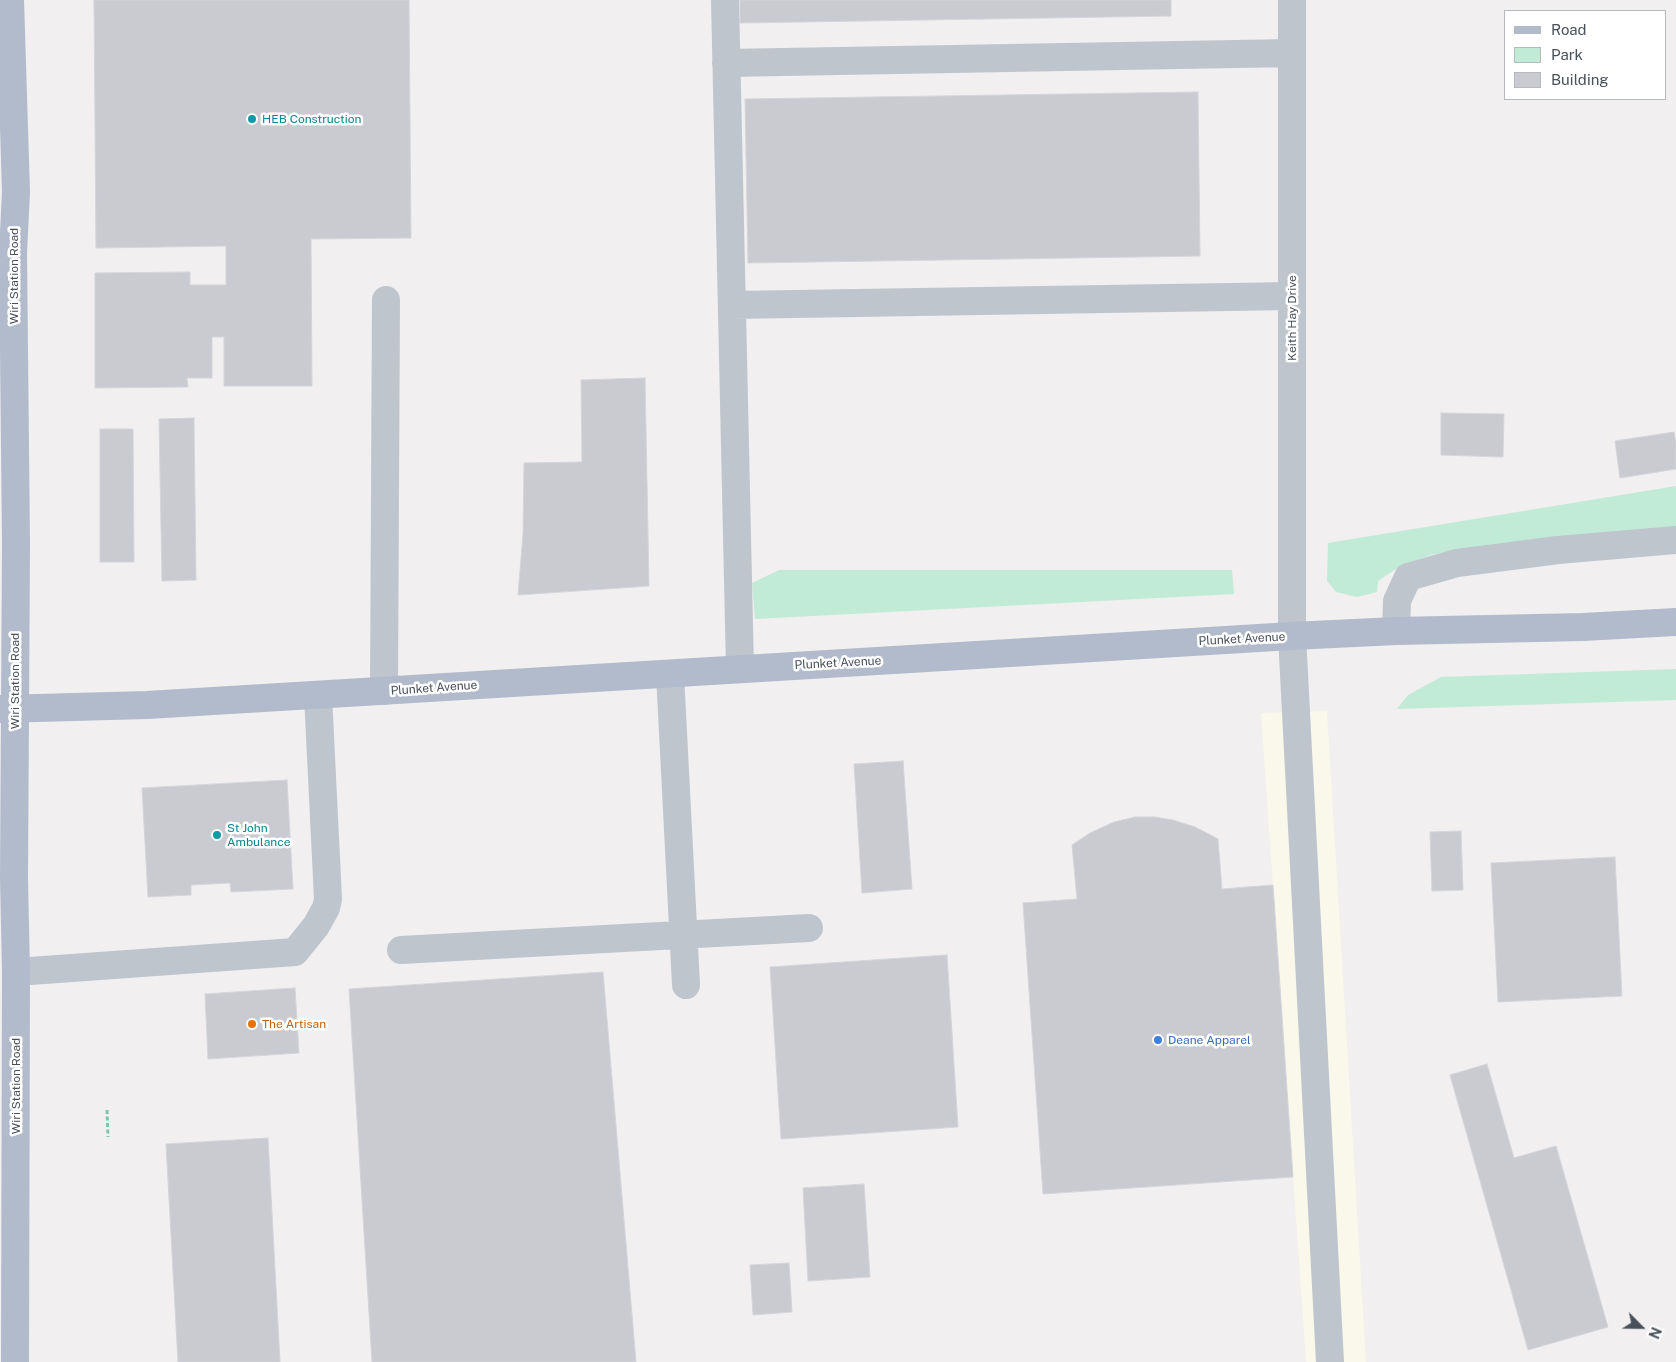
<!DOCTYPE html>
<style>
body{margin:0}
#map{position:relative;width:1676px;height:1362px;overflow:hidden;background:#f1efef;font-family:"Public Sans",sans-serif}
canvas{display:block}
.legend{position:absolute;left:1504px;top:10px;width:162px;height:90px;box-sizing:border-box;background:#fff;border:1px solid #b6b9bd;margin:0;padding:6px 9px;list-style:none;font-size:15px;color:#48505b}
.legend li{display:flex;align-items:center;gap:10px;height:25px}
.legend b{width:25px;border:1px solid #b6b9bd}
.north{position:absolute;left:1616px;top:1302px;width:50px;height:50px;-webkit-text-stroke:4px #fff;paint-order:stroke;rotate:113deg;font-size:14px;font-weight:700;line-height:20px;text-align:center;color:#48505b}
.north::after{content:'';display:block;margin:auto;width:18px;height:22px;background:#48505b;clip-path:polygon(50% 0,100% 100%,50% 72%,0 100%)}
</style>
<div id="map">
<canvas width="1676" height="1362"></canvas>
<ul class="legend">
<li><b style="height:6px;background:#b1bbcb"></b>Road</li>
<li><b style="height:14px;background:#c1ebd6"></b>Park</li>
<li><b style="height:14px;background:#c9cbd1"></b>Building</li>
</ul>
<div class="north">N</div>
</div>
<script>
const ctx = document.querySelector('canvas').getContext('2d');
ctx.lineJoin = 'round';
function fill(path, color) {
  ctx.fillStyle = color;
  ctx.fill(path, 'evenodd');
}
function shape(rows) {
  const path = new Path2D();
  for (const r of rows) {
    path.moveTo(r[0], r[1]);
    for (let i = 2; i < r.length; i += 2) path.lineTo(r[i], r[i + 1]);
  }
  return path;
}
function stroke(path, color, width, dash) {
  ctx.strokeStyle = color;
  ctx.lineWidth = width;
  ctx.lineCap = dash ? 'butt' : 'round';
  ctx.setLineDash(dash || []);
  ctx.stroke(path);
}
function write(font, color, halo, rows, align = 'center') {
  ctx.font = font + ' "Public Sans",sans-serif';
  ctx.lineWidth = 5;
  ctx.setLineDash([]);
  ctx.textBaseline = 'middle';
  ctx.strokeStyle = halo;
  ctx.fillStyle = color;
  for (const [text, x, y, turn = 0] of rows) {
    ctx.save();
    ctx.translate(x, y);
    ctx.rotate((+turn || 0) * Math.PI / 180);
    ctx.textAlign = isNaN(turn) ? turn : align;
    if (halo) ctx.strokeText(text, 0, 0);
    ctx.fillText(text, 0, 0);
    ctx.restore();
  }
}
const commercial = shape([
 [1327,711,1366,1362,1306,1362,1261,713]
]);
const green = shape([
 [1676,486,1676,532,1434,554,1402,565,1378,581,1377,592,1357,597,1336,592,1327,581,1328,543],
 [779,570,1232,570,1234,594,755,619,752,583],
 [1676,669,1676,700,1397,709,1408,695,1441,677]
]);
const building = shape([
 [94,0,409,0,411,238,311,239,312,386,224,386,224,337,212,337,212,378,187,378,188,387,95,388,95,273,190,272,190,285,226,285,226,246,96,248,94,0],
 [740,0,1171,0,1171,16,740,23,740,0],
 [1198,92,1200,256,748,263,745,99,1198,92],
 [645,378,649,586,518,595,523,534,524,463,582,462,581,380,645,378],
 [1441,413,1504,414,1503,457,1441,455,1441,413],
 [194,418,196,580,162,581,159,419,194,418],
 [100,429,133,429,134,562,100,562,100,429],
 [1674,432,1676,443,1676,469,1620,478,1615,441,1674,432],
 [903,761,912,889,862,893,854,764,903,761],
 [287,780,293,889,231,892,230,883,191,885,191,895,148,897,142,788,287,780],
 [1135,817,1155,817,1173,820,1195,827,1218,839,1222,889,1273,885,1293,1177,1043,1194,1023,903,1077,899,1072,845,1090,833,1114,822,1135,817],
 [1461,831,1463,890,1432,891,1430,832,1461,831],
 [1615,857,1622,996,1498,1002,1491,863,1615,857],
 [947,955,958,1127,781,1139,770,967,947,955],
 [603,972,636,1362,372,1362,349,989,603,972],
 [295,988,299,1053,208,1059,205,994,295,988],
 [1487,1064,1514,1158,1556,1146,1608,1327,1528,1350,1450,1075,1487,1064],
 [268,1138,280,1362,178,1362,166,1144,268,1138],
 [864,1184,870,1277,808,1281,803,1188,864,1184],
 [789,1263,792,1312,753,1315,750,1265,789,1263]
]);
const path = shape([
 [107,1110,108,1137]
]);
const minor = shape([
 [725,0,740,669],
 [1292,0,1292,636,1330,1362],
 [726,63,1292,53],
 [732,305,1292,296],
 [1396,631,1397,601,1408,577,1457,563,1558,550,1676,540],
 [670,674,686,985],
 [384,691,386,300],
 [401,950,809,928],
 [16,972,295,952,316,926,326,908,328,899,318,695]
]);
const major = shape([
 [10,0,16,192,13,253,16,544,14,878,16,972,15,1362],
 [0,709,147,705,1292,636,1396,631,1583,627,1676,622]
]);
const markers = [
 [252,119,5,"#0f9aa8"],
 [217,835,5,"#0f9aa8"],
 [252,1024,5,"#e8710a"],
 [1158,1040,5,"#3f7fe0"]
];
const cultureNames = [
 ["HEB Construction",262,119],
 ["St John",227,828],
 ["Ambulance",227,842]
];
const streetNames = [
 ["Wiri Station Road",14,276,-90],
 ["Keith Hay Drive",1292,318,-90],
 ["Plunket Avenue",1242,639,-3],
 ["Plunket Avenue",838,663,-3],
 ["Wiri Station Road",15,681,-90],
 ["Plunket Avenue",434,688,-4],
 ["Wiri Station Road",16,1086,-90]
];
const foodNames = [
 ["The Artisan",262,1024]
];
const shopNames = [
 ["Deane Apparel",1168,1040]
];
fill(commercial, '#faf8ea');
fill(green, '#c1ebd6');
fill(building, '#c9cbd1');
stroke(building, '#d3d5da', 1);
stroke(path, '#7cc7ab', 3, [4, 2.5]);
stroke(minor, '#bec5cd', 28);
stroke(major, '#b1bbcb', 28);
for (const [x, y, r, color] of markers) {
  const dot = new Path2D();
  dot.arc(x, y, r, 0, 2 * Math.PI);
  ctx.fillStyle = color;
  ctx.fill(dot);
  stroke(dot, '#fff', 2);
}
write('12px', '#0d838f', '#fff', cultureNames, 'left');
write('12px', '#48505b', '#fff', streetNames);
write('12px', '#c56008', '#fff', foodNames, 'left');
write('12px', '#366cbe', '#fff', shopNames, 'left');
</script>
